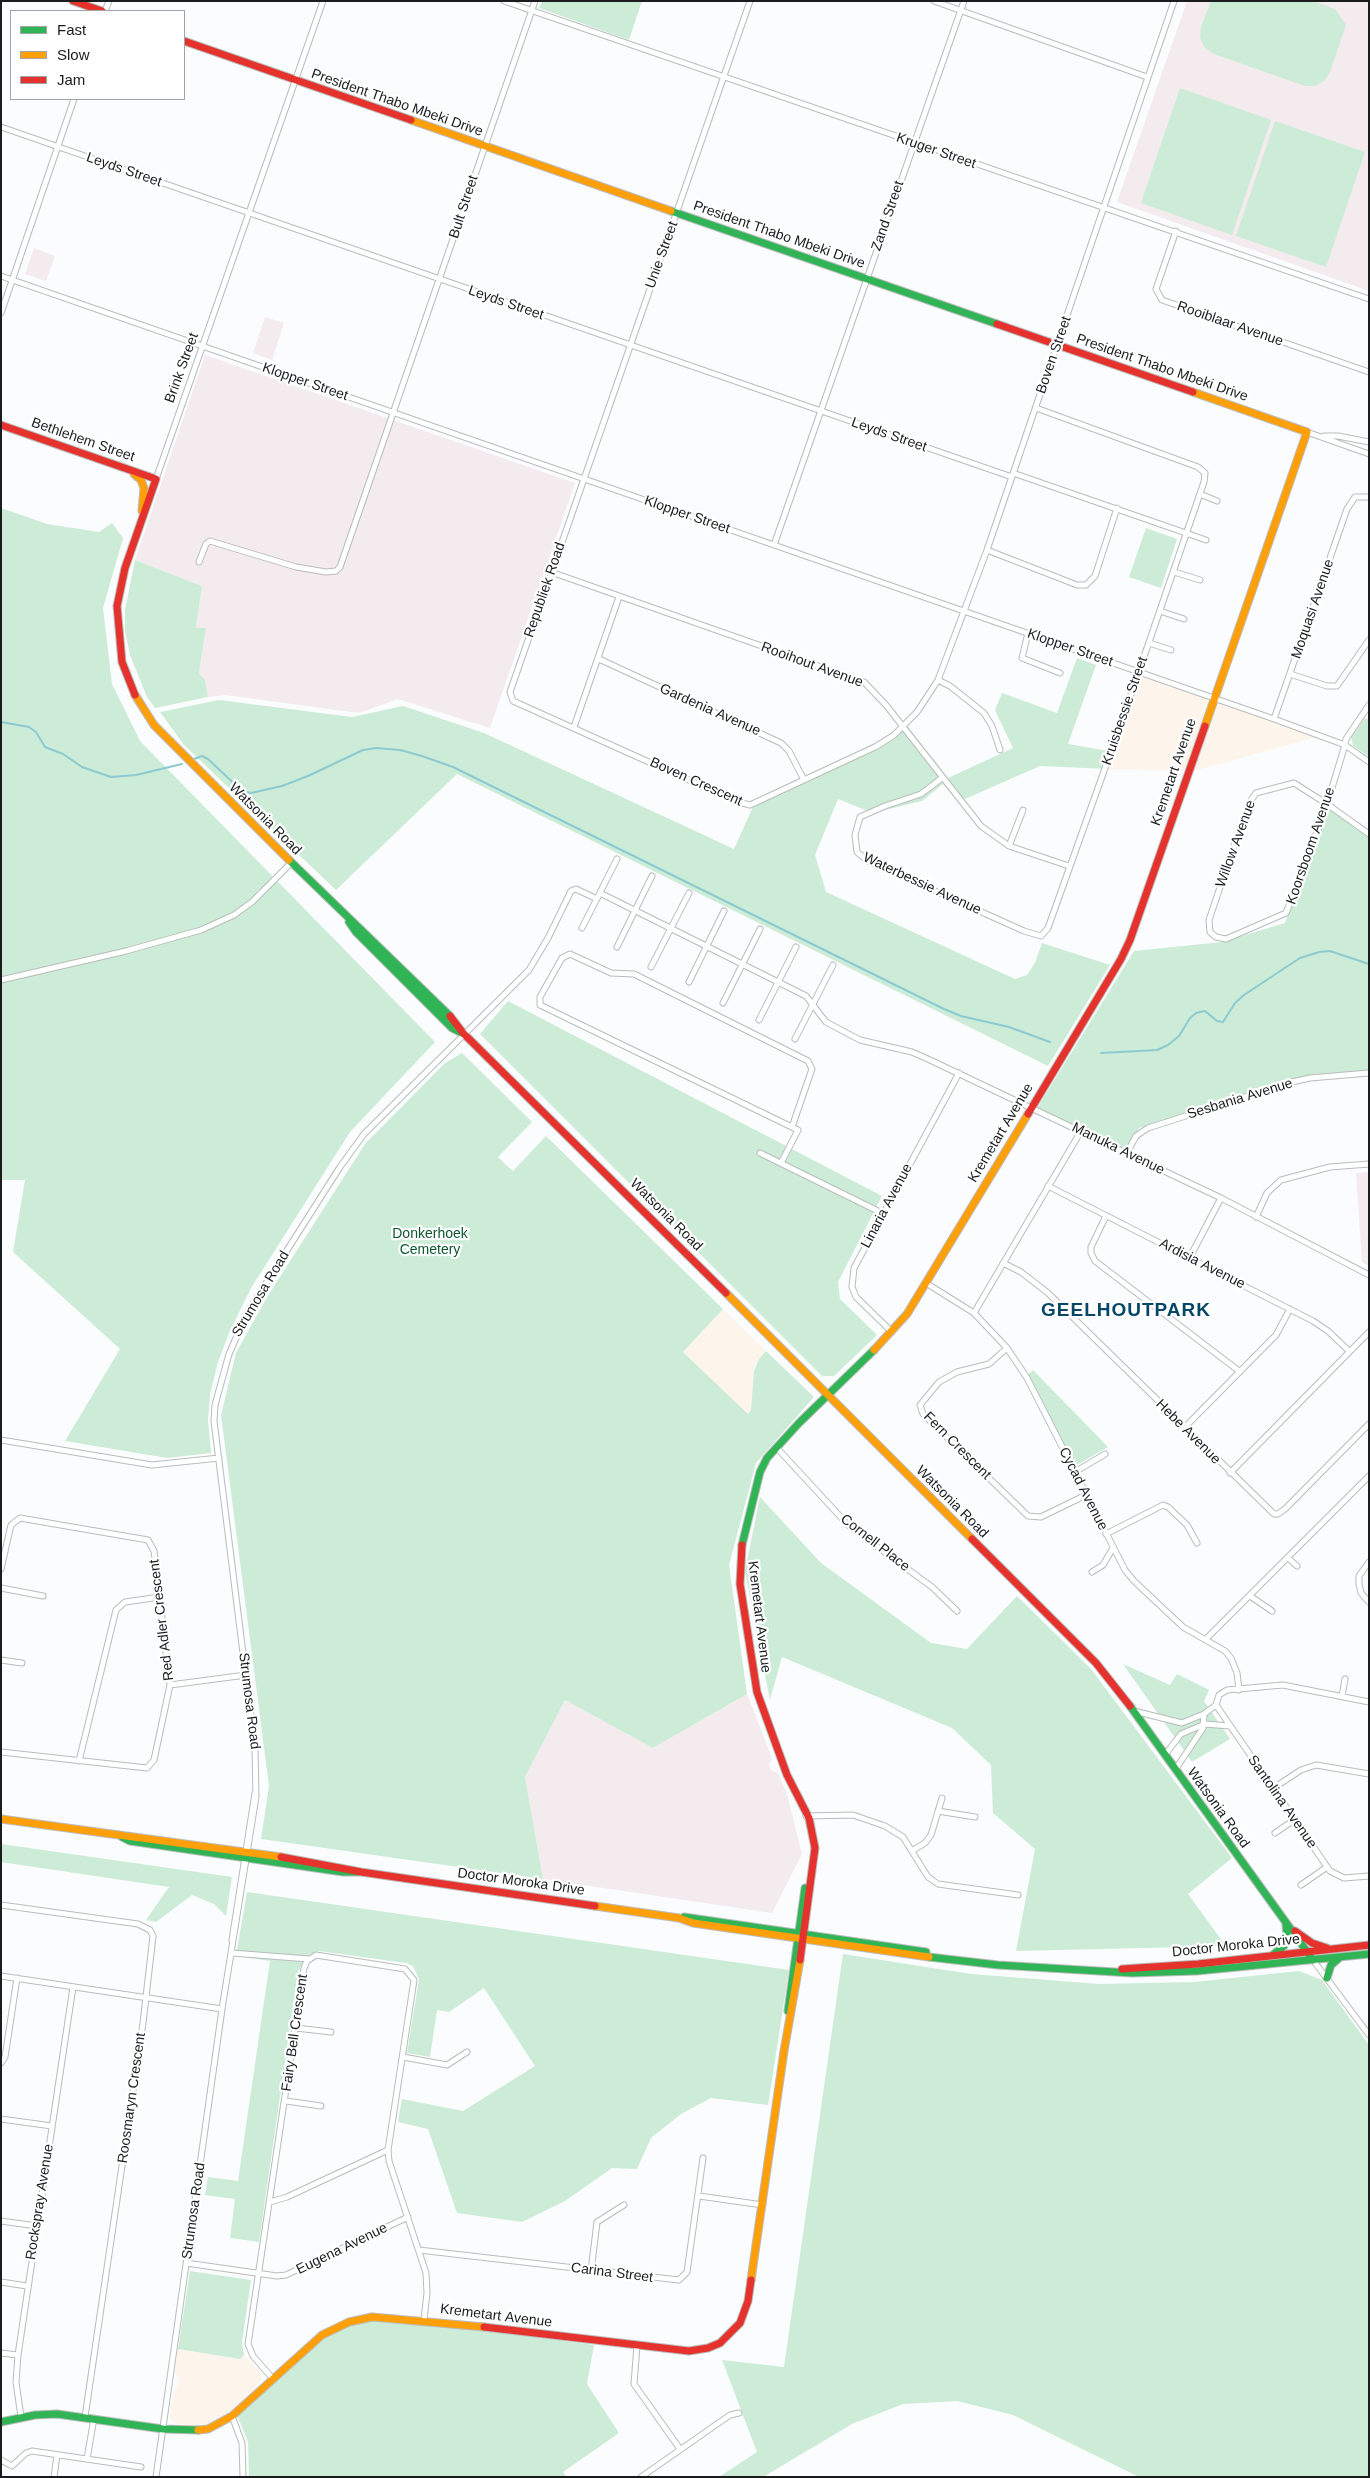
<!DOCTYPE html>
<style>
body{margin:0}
#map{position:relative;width:1370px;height:2478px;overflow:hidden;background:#fbfcfd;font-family:Arial,sans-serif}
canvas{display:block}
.frame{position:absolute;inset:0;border:2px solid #1a1c1e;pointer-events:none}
.legend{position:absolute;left:10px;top:10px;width:175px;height:90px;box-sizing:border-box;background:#fff;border:1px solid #a3a4a5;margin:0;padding:6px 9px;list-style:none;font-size:15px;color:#1a1c1e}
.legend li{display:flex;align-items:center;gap:10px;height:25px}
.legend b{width:25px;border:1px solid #a3a4a5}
</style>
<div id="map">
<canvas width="1370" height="2478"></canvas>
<div class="frame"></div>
<ul class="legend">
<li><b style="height:6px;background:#30b455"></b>Fast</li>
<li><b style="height:6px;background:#ff9f0a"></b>Slow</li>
<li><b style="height:6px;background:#e5322d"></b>Jam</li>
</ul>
</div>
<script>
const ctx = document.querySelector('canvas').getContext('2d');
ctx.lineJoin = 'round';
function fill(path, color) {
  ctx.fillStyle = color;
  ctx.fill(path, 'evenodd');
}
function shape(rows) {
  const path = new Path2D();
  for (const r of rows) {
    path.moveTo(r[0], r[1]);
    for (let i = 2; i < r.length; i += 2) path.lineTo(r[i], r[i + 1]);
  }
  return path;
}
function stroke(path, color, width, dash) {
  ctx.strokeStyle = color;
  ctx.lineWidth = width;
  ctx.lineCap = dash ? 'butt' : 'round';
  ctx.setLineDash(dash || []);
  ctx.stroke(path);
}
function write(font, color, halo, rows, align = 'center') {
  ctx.font = font + ' Arial,sans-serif';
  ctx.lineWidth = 4.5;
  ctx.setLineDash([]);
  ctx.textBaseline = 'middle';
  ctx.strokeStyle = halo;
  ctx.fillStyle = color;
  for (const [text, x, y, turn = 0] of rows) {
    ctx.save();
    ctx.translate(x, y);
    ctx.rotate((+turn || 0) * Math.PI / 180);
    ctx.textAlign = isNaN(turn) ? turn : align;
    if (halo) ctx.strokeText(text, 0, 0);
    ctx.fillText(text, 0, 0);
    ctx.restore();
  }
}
const commercial = shape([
 [1142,676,1316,737,1195,771,1108,769],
 [723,1309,766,1351,756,1364,751,1410,748,1414,683,1352],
 [178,2349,239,2359,244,2355,261,2373,262,2381,237,2407,209,2423,190,2426,173,2423,170,2417,174,2390,178,2386,179,2379,175,2373]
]);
const education = shape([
 [1187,1,1369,1,1369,291,1117,202],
 [34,248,55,256,46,281,25,274],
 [265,317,284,323,272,360,253,353],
 [205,355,575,483,490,728,398,699,359,713,225,695,208,697,205,680,199,673,206,629,196,628,202,586,135,560],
 [1369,1172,1369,1266,1362,1262,1356,1173],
 [747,1694,772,1758,769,1765,771,1770,778,1773,787,1794,802,1854,772,1913,543,1879,525,1777,565,1700,653,1748]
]);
const green = shape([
 [542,1,642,1,629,40,539,8],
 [1211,1,1313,1,1335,9,1346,25,1330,72,1324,81,1315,86,1305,86,1214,54,1205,48,1200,38,1201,27],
 [1180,88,1271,120,1232,235,1141,203],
 [1275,121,1365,152,1326,267,1236,236],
 [1,508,47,524,99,532,112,523,123,538,103,608,112,684,140,741,435,1042,350,1132,251,1288,229,1333,218,1362,210,1394,208,1420,211,1453,167,1458,65,1441,120,1349,13,1252,25,1180,1,1180],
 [1146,528,1177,539,1161,588,1129,577],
 [135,560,202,586,196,628,206,628,199,673,205,680,208,697,155,708,147,697,130,655,125,631,125,610],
 [1077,658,1096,665,1068,744,1114,752,1108,769,1040,766,958,802,943,784,922,801,873,813,838,799,815,855,826,892,1015,979,1027,975,1035,963,1042,943,1110,965,1048,1066,457,774,336,890,184,745,160,712,219,700,352,717,403,706,484,733,734,849,756,800,875,743,905,723,948,778,1013,748,995,710,1002,693,1057,713],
 [1365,718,1369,720,1369,757,1353,746,1351,737],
 [1326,804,1369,834,1369,1071,1306,1076,1139,1128,1127,1153,1036,1110,1134,951,1222,942,1285,923],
 [508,1001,882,1196,838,1282,840,1299,877,1335,834,1376,822,1376,480,1034],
 [462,1053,532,1122,498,1157,505,1164,513,1171,546,1136,723,1309,683,1352,748,1414,751,1410,754,1371,759,1359,766,1351,814,1397,756,1463,729,1565,747,1694,653,1748,565,1700,525,1777,543,1879,261,1839,269,1786,221,1415,236,1353,267,1297,365,1144,445,1063],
 [1033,1370,1108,1447,1075,1466,1028,1375],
 [760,1497,821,1563,931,1643,967,1649,1017,1596,1091,1669,1232,1858,1188,1894,1226,1946,1016,1951,1035,1849,993,1813,991,1765,952,1728,782,1657,770,1700,745,1571],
 [1123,1664,1170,1685,1177,1674,1209,1690,1204,1701,1230,1739,1192,1762],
 [1,1844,232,1877,226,1916,214,1904,192,1895,156,1922,146,1920,169,1887,1,1862],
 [247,1892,789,1970,768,2105,711,2098,681,2114,651,2138,637,2169,612,2168,565,2201,522,2222,457,2213,428,2129,398,2122,402,2099,463,2111,535,2066,484,1988,449,2012,437,2010,430,2057,407,2053,419,1979,413,1966,406,1963,319,1951,310,1954,303,1962,298,1972,259,2242,230,2238,235,2199,205,2195,208,2177,238,2181,270,1961,236,1956],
 [843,1954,971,1974,1099,1984,1194,1982,1299,1971,1322,1980,1369,2045,1369,2477,1139,2477,1013,2415,957,2401,903,2404,852,2424,763,2477,719,2477,757,2452,722,2360,784,2367],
 [190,2271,251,2280,242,2342,244,2355,240,2359,178,2349],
 [374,2320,424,2322,594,2345,587,2384,619,2433,563,2472,566,2477,249,2477,248,2442,237,2415,323,2338,351,2325]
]);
const stream = shape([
 [1,722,29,727,36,732,45,747,63,754,82,767,111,777,136,775,182,764],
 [194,759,202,756,208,759,242,791,251,793,282,786,308,776,363,750,376,748,400,750,422,756,453,767,944,1009,961,1016,1009,1027,1050,1042],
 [1101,1053,1157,1050,1168,1045,1179,1036,1190,1018,1196,1013,1205,1011,1217,1021,1223,1022,1235,1003,1244,995,1300,958,1319,952,1330,951,1369,964]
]);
const street = shape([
 [504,1,1369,299],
 [750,1,510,692,513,701,738,802,750,805,875,747,893,736,917,712,938,680,987,550,1174,1],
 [934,1,1147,77],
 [105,11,109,1],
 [1,127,1012,477],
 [1176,231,1156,289,1162,300,1369,372],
 [1,276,1274,719,1345,745,1369,762],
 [1,313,74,99],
 [1307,432,1369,454],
 [1324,436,1338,436,1369,442],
 [1013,473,1206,540],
 [156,479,323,1],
 [1200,494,1217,501],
 [774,545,964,1],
 [987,550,1077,585,1086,585,1095,576,1117,508],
 [199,562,206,544,210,541,296,567,326,572,336,571,340,567,535,1],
 [551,572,864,682,886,705,981,826,1009,846,1069,866],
 [1174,572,1200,580],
 [1160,611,1184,619],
 [1028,633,1022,658,1060,673],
 [1149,643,1171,650],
 [599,659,781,743,789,751,804,780],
 [1290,674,1327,686,1337,686,1369,640],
 [938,680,950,686,984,713,992,726,1000,750],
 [1369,705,1346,739,1345,745,1327,804,1325,811,1286,913,1226,939,1216,937,1210,932,1209,920,1241,825,1250,802,1256,793,1294,783,1327,804,1369,834],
 [1274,719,1347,509,1355,497,1369,497],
 [574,727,619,597],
 [942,778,921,794,885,806,860,817,855,835,857,852,868,861,1024,931,1041,936,1048,928,1124,715,1204,482,1205,473,1198,467,1036,408],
 [1009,846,1023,810],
 [600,893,806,996,826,1022,860,1040,912,1052,930,1060,1221,1198,1369,1275],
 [582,928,617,859],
 [617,947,652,876],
 [651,967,689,893],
 [1,980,126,951,201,930,234,915,252,902,291,863],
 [689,982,724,911],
 [723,1003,760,929],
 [759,1020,796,947],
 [795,1039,833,965],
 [760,1153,882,1213],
 [1127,1153,1136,1136,1148,1128,1292,1082,1310,1078,1369,1073],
 [781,1163,798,1130,540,1005,540,997,562,958,570,954,611,973,634,974,808,1061,812,1069,792,1127],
 [1048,1186,1313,1321,1328,1331,1349,1351],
 [1106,1216,1091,1247,1091,1253,1095,1261,1239,1371],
 [1256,1217,1267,1193,1281,1180,1330,1167,1369,1164],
 [1190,1257,1221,1198],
 [1003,1263,1021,1272,1048,1293,1274,1514,1278,1514,1286,1508,1369,1424],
 [926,1283,974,1313,1007,1348,1027,1378,1125,1570,1134,1581,1183,1627,1225,1651,1231,1658,1237,1673,1239,1690],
 [974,1313,1081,1131],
 [892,1332,856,1297,852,1287,854,1268,959,1073],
 [1007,1348,989,1364,957,1372,939,1382,920,1405,923,1414,1028,1516,1041,1517,1086,1495],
 [1184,1428,1276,1335,1290,1309],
 [1,1440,152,1465,219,1458],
 [777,1448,849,1526,932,1587,957,1611],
 [1075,1472,1105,1454],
 [1230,1473,1369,1332],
 [1106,1534,1163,1505,1168,1507,1187,1525,1197,1543],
 [1288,1558,1297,1566],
 [1369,1562,1359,1576,1359,1584,1361,1593,1369,1602],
 [1,1569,11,1525,20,1518,148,1540,154,1551,170,1685,154,1760,147,1768,1,1752],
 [1092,1572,1103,1565,1113,1548],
 [1,1588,43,1596],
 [1250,1596,1272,1611],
 [1206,1639,1369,1476],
 [1,1660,22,1663],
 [170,1685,246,1675],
 [1342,1696,1345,1679],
 [1369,1702,1283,1685,1227,1690,1219,1695,1216,1705,1330,1871,1344,1878,1369,1876],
 [1134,1711,1182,1723,1204,1714,1216,1705],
 [1165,1755,1181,1734,1205,1724,1230,1726],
 [79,1761,116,1610,125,1602,160,1597],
 [1175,1770,1203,1728,1204,1714],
 [1272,1789,1301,1770,1316,1765,1369,1774],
 [938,1811,975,1817],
 [806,1816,853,1815,885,1826,903,1837,928,1877,938,1884,1018,1895],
 [1275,1833,1294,1820],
 [913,1850,925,1843,931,1835,942,1798],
 [1301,1885,1327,1867],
 [1,1905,138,1924,150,1930,153,1936,143,2023,85,2417],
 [232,1940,255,1793],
 [232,1953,309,1959],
 [1313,1960,1369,2035],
 [1,1976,222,2009],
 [296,2028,331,2032],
 [403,2057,447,2065,467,2052],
 [1,2063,5,2057,17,1978],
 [286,2101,321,2106],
 [1,2119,52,2126],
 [699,2196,763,2205],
 [270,2202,287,2197,388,2150],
 [1,2221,37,2226],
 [419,2250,679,2280,687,2272,703,2158],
 [186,2263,277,2276,286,2275,408,2217],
 [591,2271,597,2222,624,2205],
 [1,2282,27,2286],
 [637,2345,634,2384,680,2449],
 [1,2353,18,2355],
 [273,2379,253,2356,248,2344,304,1968,307,1961,316,1955,405,1969,414,1980,388,2150,389,2161,426,2273,427,2293,424,2320],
 [232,2416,242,2443,243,2477],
 [21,2417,16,2382,18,2355,73,1987],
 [87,2459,94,2418],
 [1,2460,12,2466,26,2453,32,2451,141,2467],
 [54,2477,57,2455],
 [156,2477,222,2009,256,1797,255,1749,214,1421,215,1405,229,1354,247,1313,340,1167,364,1134,529,970,548,938,571,891,576,889,597,899],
 [641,2477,730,2415,739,2413]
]);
const fast = shape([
 [671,211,997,324],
 [289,860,450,1016],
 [349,922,356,932,452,1028,462,1033],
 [742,1545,760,1472,767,1458,799,1423,874,1350],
 [1130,1706,1313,1960],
 [122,1837,130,1841,343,1872,358,1872],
 [684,1917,926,1952],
 [1274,1954,1284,1946,1287,1936,1286,1925],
 [929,1957,998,1965,1132,1973,1197,1971,1369,1954],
 [1327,1978,1331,1965,1339,1958],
 [788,2011,805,1888],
 [1,2422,35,2415,57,2414,163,2429,198,2430]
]);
const slow = shape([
 [411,120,671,211],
 [1193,392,1307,432,1205,726],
 [134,474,141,480,144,488,142,511],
 [135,695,154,725,289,860],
 [726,1293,972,1539],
 [874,1350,907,1314,1028,1114],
 [1,1819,281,1857],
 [595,1906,679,1918,693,1923,929,1957],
 [751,2280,784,2051,800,1960],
 [198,2430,208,2429,232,2416,322,2335,349,2322,372,2317,484,2327]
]);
const jam = shape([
 [73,1,102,11],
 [184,41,411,120],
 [997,324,1193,392],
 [1,425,156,479,125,568,117,606,122,662,135,695],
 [450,1016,463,1033,726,1293],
 [1028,1114,1121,959,1130,940,1205,726],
 [972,1539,1096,1663,1130,1706],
 [742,1545,740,1584,757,1692,787,1775,809,1818,815,1848,800,1960],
 [281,1857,361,1872,595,1906],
 [1295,1931,1312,1943,1327,1948],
 [1122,1969,1198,1964,1369,1945],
 [484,2327,689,2351,708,2348,720,2343,740,2323,748,2301,751,2280]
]);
const streetNames = [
 ["President Thabo Mbeki Drive",397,103,19],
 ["Kruger Street",936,151,19],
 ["Leyds Street",124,170,19],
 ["Bult Street",464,207,-72],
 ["Zand Street",888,216,-71],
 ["President Thabo Mbeki Drive",779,235,19],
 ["Unie Street",662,255,-70],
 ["Leyds Street",506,303,19],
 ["Rooiblaar Avenue",1230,324,19],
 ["Boven Street",1054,355,-71],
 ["Brink Street",182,368,-70],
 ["President Thabo Mbeki Drive",1162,368,19],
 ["Klopper Street",305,382,19],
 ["Leyds Street",889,435,19],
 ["Bethlehem Street",83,440,19],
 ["Klopper Street",687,515,19],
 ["Republiek Road",545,590,-71],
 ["Moquasi Avenue",1313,609,-71],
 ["Klopper Street",1070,648,19],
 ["Rooihout Avenue",812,665,20],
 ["Gardenia Avenue",710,710,24],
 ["Kruisbessie Street",1125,711,-71],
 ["Kremetart Avenue",1174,772,-71],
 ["Boven Crescent",696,782,24],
 ["Watsonia Road",265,819,45],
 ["Willow Avenue",1236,844,-70],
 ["Koorsboom Avenue",1311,846,-71],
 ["Waterbessie Avenue",922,884,25],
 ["Sesbania Avenue",1240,1099,-17],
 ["Kremetart Avenue",1001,1133,-59],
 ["Manuka Avenue",1118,1149,26],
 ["Linaria Avenue",887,1206,-62],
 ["Watsonia Road",666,1215,45],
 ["Ardisia Avenue",1202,1264,27],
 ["Strumosa Road",261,1294,-59],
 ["Hebe Avenue",1188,1432,45],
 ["Fern Crescent",957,1446,45],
 ["Cycad Avenue",1083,1489,63],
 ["Watsonia Road",952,1502,45],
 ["Cornell Place",875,1543,38],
 ["Kremetart Avenue",759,1617,83],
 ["Red Adler Crescent",162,1620,-97],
 ["Strumosa Road",249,1701,83],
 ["Santolina Avenue",1282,1802,55],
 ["Watsonia Road",1218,1808,54],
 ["Doctor Moroka Drive",521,1882,8],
 ["Doctor Moroka Drive",1236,1946,-6],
 ["Fairy Bell Crescent",295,2033,-82],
 ["Roosmaryn Crescent",132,2098,-82],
 ["Rockspray Avenue",40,2202,-81],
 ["Strumosa Road",194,2211,-82],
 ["Eugena Avenue",342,2249,-26],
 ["Carina Street",612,2273,7],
 ["Kremetart Avenue",496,2316,7]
];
const parkNames = [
 ["Donkerhoek",430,1234],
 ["Cemetery",430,1250]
];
const districtNames = [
 ["GEELHOUTPARK",1126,1311]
];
fill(commercial, '#fdf5eb');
fill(education, '#f3ebed');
fill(green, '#ccecd7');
stroke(stream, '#8ccad1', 2);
stroke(street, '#babbbc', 7);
stroke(fast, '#babbbc', 9);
stroke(slow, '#babbbc', 9);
stroke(jam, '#babbbc', 9);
stroke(street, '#feffff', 5);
stroke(fast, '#30b455', 7);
stroke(slow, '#ff9f0a', 7);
stroke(jam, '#e5322d', 7);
write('14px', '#1a1c1e', '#fff', streetNames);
write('14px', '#0e5631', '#fff', parkNames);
ctx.letterSpacing = '1px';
write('bold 19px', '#044767', '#fff', districtNames);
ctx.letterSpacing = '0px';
</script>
